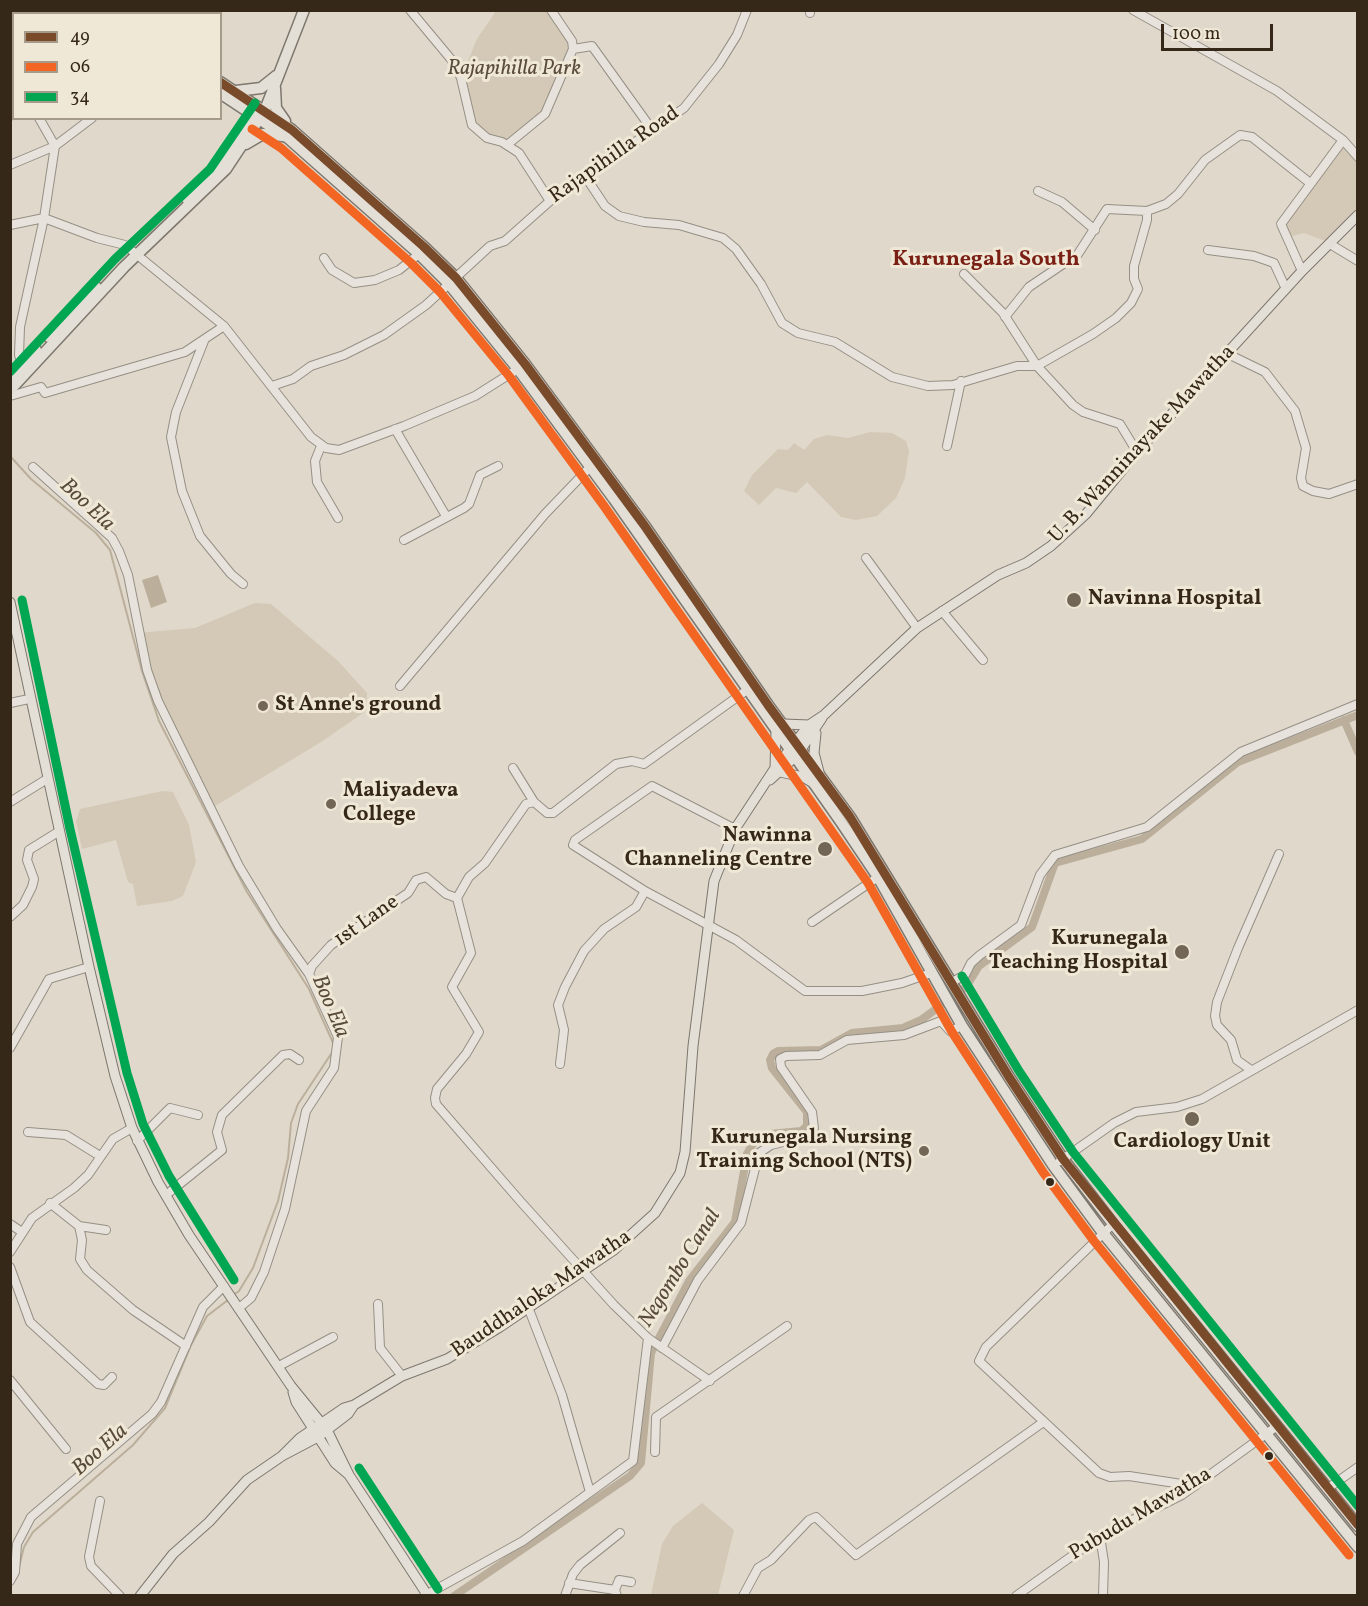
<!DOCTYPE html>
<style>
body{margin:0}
#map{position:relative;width:1368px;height:1606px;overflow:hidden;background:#e0d8ca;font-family:Vollkorn,serif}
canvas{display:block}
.frame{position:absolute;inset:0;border:12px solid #362818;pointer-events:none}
.legend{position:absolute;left:12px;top:12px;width:210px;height:108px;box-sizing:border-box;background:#f0e8d7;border:2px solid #a69b8b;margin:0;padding:8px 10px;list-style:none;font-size:18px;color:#362818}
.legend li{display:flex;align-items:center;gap:12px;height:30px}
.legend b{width:30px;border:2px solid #a69b8b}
.scale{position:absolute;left:1161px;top:24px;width:112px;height:27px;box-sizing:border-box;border:3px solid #362818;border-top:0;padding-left:8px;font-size:18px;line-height:21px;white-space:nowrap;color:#362818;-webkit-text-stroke:4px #f0e8d7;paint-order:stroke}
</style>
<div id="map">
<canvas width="1368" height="1606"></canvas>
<div class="frame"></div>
<ul class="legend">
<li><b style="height:8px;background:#7a4b2a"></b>49</li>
<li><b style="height:8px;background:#f26522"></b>06</li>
<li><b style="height:8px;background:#00a651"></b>34</li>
</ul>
<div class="scale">100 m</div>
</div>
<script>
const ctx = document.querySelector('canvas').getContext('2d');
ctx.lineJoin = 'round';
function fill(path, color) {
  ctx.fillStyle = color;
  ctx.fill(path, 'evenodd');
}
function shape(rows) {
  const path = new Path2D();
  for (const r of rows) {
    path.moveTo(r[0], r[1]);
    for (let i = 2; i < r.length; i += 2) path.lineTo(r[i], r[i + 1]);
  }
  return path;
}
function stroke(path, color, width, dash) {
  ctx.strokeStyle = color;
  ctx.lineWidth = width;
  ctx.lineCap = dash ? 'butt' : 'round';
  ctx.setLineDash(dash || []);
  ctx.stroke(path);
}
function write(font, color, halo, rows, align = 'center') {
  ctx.font = font + ' Vollkorn,serif';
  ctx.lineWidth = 6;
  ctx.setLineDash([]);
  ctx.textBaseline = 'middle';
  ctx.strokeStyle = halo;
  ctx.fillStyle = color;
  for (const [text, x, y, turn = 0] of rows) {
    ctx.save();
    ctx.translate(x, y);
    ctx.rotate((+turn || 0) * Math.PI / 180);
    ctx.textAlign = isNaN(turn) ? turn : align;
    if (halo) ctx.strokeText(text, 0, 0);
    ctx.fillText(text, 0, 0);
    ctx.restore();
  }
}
const green = shape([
 [496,11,551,11,572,41,545,114,507,145,487,138,472,125,461,78,477,39],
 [1345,146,1357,156,1357,212,1328,242,1304,233,1293,236,1287,233,1285,223],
 [870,432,892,433,906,441,909,451,905,478,896,498,877,516,856,520,841,517,807,482,796,493,776,488,759,505,744,491,752,475,778,449,788,450,794,443,804,450,814,439,827,435,848,438],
 [255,603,271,604,338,661,367,693,366,711,321,742,212,808,172,729,137,633,195,628],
 [162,791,173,792,189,825,196,862,183,896,172,901,137,906,133,884,128,882,116,840,82,849,76,821,80,809],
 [702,1503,734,1530,718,1595,651,1595,662,1544,673,1526]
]);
const water = shape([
 [158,575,167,602,151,608,142,580]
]);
const stream = shape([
 [10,456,31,479,96,533,110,550,142,671,159,721,247,892,309,989,334,1045],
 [232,1296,239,1291,253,1268,278,1201,288,1158,291,1123,298,1104,333,1051],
 [19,1567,24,1547,33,1532,133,1445,165,1408,191,1345,207,1316,228,1300]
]);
const canal = shape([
 [1344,720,1358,752],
 [454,1596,630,1476,641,1463,651,1353,689,1281,735,1222,747,1154,752,1145,759,1137,770,1134,801,1131,807,1126,807,1112,772,1068,770,1060,773,1054,778,1051,821,1050,852,1033,903,1028,921,1020,966,987,979,966,1032,927,1055,863,1142,839,1238,762,1358,715]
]);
const minor = shape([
 [410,10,455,64,461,78,472,125,487,138,502,142,519,153,550,201],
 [1133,10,1277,91,1343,140,1358,157],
 [810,13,810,10],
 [573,49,592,46,653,131],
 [10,58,14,55],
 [10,116,14,114],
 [39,118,55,146],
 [507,145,545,114,573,49,572,41,551,10],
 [10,165,55,146,92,118],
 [585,176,605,206,619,216,644,222,679,225,723,238,736,249,761,284,782,323,798,333,835,342,892,377,928,386,953,385,1017,366,1037,366,1073,405,1083,412,1120,424,1137,452],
 [1038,191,1062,202,1095,230],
 [10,225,44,218,97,238,125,245,224,326,311,437,326,448,339,450,404,426,475,396,521,367],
 [1330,244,1358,261],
 [1208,250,1254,256,1274,263,1286,289],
 [324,258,332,270,354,283,375,280,399,270,419,254],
 [1302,271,1281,224,1343,140],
 [964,274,1003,313,1037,366,1093,334,1116,318,1131,303,1138,289,1134,279,1134,266,1147,220,1147,211],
 [1005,317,1029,287,1078,254,1107,209,1147,211,1166,204,1178,194,1205,160,1240,135,1252,137,1310,183],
 [204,341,176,412,171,437,182,491,200,536,231,574,243,584],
 [1228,354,1265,372,1295,411,1306,448,1301,478,1303,486,1313,491,1329,494,1358,484],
 [23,368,19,355,20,327,44,218,55,146],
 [272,386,293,379,311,366,344,355,384,335,426,305,490,246,505,241,550,201,684,108,719,64,737,35,747,10],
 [10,396,41,387,45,393,185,352,224,326],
 [395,429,446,516],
 [321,446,315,461,317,482,338,518],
 [947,446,961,381],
 [33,467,101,528,112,538,119,551,128,575,147,670,158,701,239,866,277,929,309,974,338,1037,334,1068,306,1111,285,1209,264,1272,251,1298,239,1308],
 [404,540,464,508,469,504,480,475,498,466],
 [866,558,917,628],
 [942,611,983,660],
 [400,686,545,514,590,467],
 [10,703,29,699],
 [513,768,534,802],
 [10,802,47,779],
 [735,829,652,786,575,840,573,845,645,891,736,940,805,991,862,991,902,983,931,973],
 [10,917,23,905,32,887,34,879,27,860,29,850,58,832],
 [812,922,878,877],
 [309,974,312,966,331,945,408,893,416,880,426,877,446,894,457,898],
 [952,982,965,975,971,963,980,955,1021,925,1040,875,1055,855,1147,827,1241,752,1358,704],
 [10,1048,49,979,89,967],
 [560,1064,564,1030,558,1005,565,987,584,951,604,929,636,907,645,891],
 [1251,1070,1237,1060,1231,1040,1217,1025,1215,1016,1217,1002,1238,948,1279,854],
 [28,1132,66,1135,100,1156],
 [137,1141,170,1108,198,1115],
 [1060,1161,1114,1123,1136,1112,1177,1107,1202,1099,1358,1010],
 [166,1195,222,1150,217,1132,222,1115,283,1055,290,1054,299,1060],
 [50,1203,79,1226,82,1240,80,1259,87,1270,133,1310,186,1346],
 [10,1224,22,1232],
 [1113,1224,986,1347,979,1361,1099,1473,1110,1477,1129,1476,1195,1486],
 [79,1226,106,1230],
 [10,1252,32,1218,74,1188,88,1175,113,1139,132,1128],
 [10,1267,30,1322,98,1384,104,1385,112,1377],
 [378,1304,380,1348,402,1376],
 [528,1307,562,1395,590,1492],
 [662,1348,698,1280,741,1223,759,1153,771,1145,807,1136,814,1128,812,1112,781,1067,780,1059,786,1056,820,1055,847,1040,904,1035,941,1021,950,1031,962,1026],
 [279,1366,333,1337],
 [10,1380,66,1449],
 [710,1381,648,1338,614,1305,521,1202,436,1104,435,1098,437,1089,466,1054,479,1032,452,987,471,953,457,898,469,877,485,863,526,804,534,802,547,813,553,813,616,764,632,761,644,764,747,690],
 [655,1452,656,1417,787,1326],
 [1327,1489,1358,1467],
 [100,1501,89,1557,91,1566,120,1596],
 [1100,1536,1104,1562,1103,1596],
 [10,1581,15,1572,17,1544,31,1517,152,1414,161,1402,203,1307,224,1286],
 [569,1583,615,1590,617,1596],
 [615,1590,619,1580,631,1582],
 [424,1596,523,1541,633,1461,648,1338],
 [565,1596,573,1574,580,1565,620,1533],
 [743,1596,758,1568,771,1560,809,1520,816,1517,856,1555,1042,1423],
 [1016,1596,1100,1536,1182,1495,1277,1426]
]);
const major = shape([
 [10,602,89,967,115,1076,132,1128,158,1182,189,1235,291,1386,327,1430,349,1475,428,1596],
 [784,724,809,725],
 [816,733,814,753,819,772],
 [775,768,776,731],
 [780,772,803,777,813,783],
 [770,780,798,754,822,718],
 [293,1392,296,1402,335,1463,348,1474],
 [282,1456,300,1438,344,1408,354,1405,402,1376,447,1359,500,1327,614,1250,655,1213,680,1173,685,1152,693,1046,714,881,735,829,775,768,809,725,824,715,917,628,998,575,1026,563,1051,546,1086,514,1137,452,1302,271,1358,215],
 [140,1596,173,1554,209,1522,247,1480,282,1456,318,1437,348,1414,354,1405]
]);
const highway = shape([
 [106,10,121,14],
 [78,14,87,10],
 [10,38,14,38],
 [220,82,292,130,423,246,456,278,525,364,644,525,768,705,850,817,1009,1077,1063,1159,1113,1224,1358,1526],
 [275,88,276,108,285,121],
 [236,91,261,88,276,76],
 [220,93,288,138,419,254,449,284,518,369,614,499,841,822,878,877,962,1026,1053,1165,1103,1233,1358,1547],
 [246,144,263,134,282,136],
 [187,199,229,152,255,109],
 [49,337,96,287],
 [10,379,36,350],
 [10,390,124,267,226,169,265,110,304,10]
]);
const bus1 = shape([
 [220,82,292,130,423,246,456,278,525,364,644,525,768,705,850,817,1009,1077,1063,1159,1358,1525]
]);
const bus2 = shape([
 [252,129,281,148,411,263,440,292,509,376,604,506,868,883,952,1032,1043,1172,1094,1241,1349,1555]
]);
const bus3 = shape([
 [10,372,115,259,210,169,255,103],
 [22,600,70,829,127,1073,143,1124,169,1176,234,1280],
 [962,976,1019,1071,1073,1152,1358,1506],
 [359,1468,438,1589]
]);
const markers = [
 [1074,600,8,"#726656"],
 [263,706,6,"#726656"],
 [331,804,6,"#726656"],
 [825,849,8,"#726656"],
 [1182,952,8,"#726656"],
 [1192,1119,8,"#726656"],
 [924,1151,6,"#726656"],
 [1050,1182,5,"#362818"],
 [1269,1456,5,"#362818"]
];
const parkNames = [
 ["Rajapihilla Park",514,70]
];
const streetNames = [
 ["Rajapihilla Road",615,156,-35],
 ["U. B. Wanninayake Mawatha",1143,445,-47],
 ["1st Lane",367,922,-35],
 ["Bauddhaloka Mawatha",542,1295,-34],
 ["Pubudu Mawatha",1141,1515,-31]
];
const poiNames = [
 ["Navinna Hospital",1088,600],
 ["St Anne's ground",275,706],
 ["Maliyadeva",343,792],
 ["College",343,816],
 ["Nawinna",812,837,"right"],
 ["Channeling Centre",812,861,"right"],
 ["Kurunegala",1168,940,"right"],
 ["Teaching Hospital",1168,964,"right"],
 ["Kurunegala Nursing",912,1139,"right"],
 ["Training School (NTS)",912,1163,"right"],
 ["Cardiology Unit",1192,1143,"center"]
];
const neighbourhoodNames = [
 ["Kurunegala South",986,261]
];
const waterNames = [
 ["Boo Ela",86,506,43],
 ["Boo Ela",329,1007,67],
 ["Negombo Canal",681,1269,-58],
 ["Boo Ela",101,1451,-42]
];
fill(green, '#d4c9b6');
fill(water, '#bbaf9c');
stroke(stream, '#bbaf9c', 2);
stroke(canal, '#bbaf9c', 8);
stroke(minor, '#958f85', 10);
stroke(major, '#7d776e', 11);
stroke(highway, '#7d776e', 13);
stroke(minor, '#e7e3dc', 8);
stroke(major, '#e3dfd7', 9);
stroke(highway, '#e3dfd7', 10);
stroke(bus1, '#7a4b2a', 9);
stroke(bus2, '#f26522', 9);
stroke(bus3, '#00a651', 9);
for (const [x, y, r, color] of markers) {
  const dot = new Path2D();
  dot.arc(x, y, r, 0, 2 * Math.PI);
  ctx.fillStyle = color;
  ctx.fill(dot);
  stroke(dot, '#f0e8d7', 2);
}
write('italic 21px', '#5b4d3b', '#f0e8d7', parkNames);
write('21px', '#362818', '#f0e8d7', streetNames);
write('bold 21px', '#362818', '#f0e8d7', poiNames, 'left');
write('bold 22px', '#7a1f14', '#f0e8d7', neighbourhoodNames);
write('italic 22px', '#594b3a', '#f0e8d7', waterNames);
</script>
